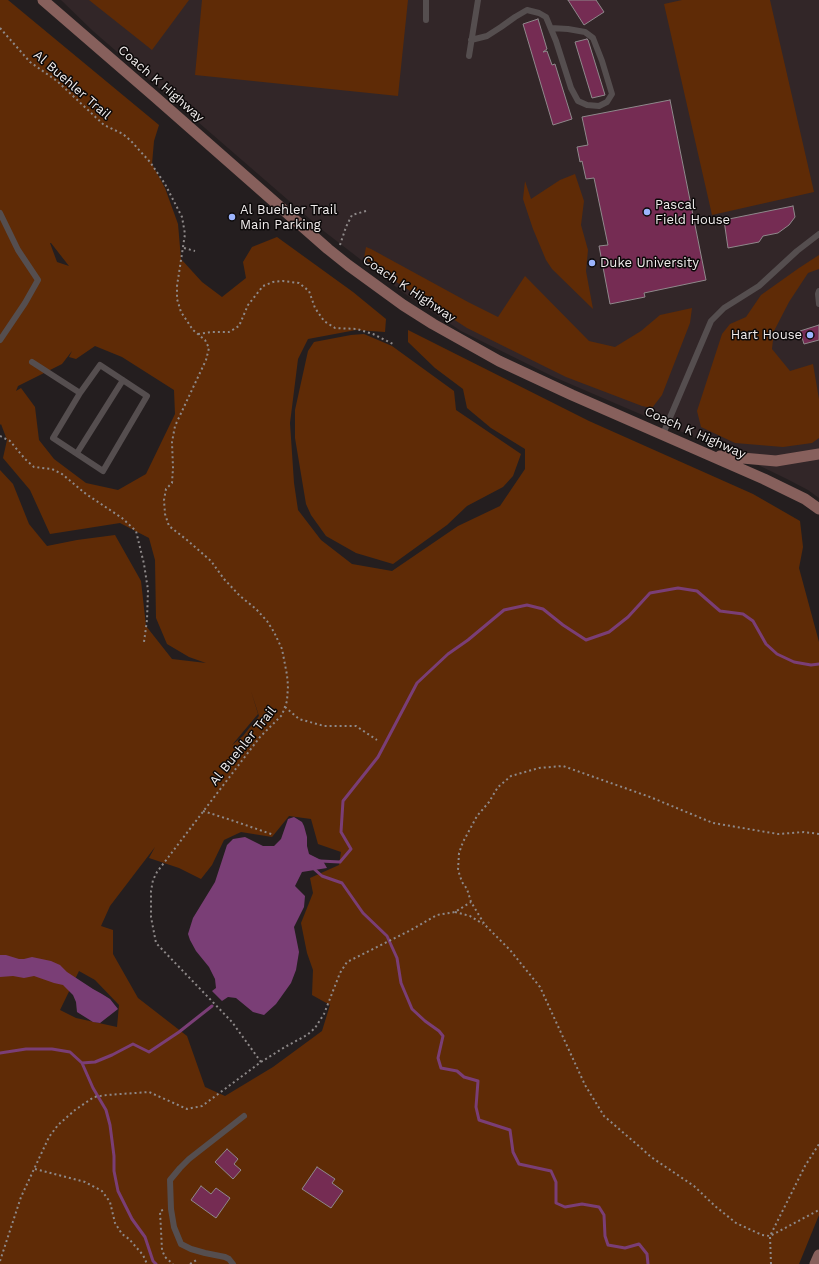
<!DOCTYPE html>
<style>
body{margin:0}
canvas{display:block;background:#241e1f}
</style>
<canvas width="819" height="1264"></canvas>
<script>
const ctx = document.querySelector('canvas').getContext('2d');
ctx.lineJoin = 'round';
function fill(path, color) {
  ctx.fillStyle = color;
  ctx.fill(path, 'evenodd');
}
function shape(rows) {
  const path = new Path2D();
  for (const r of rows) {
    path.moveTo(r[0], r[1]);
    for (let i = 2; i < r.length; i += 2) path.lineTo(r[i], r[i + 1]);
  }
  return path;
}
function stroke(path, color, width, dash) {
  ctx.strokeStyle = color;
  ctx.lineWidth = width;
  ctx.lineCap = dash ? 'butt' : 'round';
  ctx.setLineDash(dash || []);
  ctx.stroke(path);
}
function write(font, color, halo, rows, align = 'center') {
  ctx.font = font + ' "Work Sans",sans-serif';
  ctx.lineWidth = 3;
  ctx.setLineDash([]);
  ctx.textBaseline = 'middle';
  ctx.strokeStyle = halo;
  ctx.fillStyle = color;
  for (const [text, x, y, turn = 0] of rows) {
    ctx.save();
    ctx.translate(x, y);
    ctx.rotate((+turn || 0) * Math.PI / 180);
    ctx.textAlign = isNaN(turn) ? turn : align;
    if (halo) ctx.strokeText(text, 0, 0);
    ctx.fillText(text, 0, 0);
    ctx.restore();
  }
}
const built = shape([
 [61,0,819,0,819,498,808,490,787,479,752,462,554,377,461,331,404,293,325,232,93,31]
]);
const green = shape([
 [0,0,8,0,159,125,154,141,152,164,165,188,178,224,181,259,202,282,222,297,246,278,243,262,252,247,277,237,353,292,386,319,385,332,356,330,308,339,298,359,290,423,294,483,298,510,321,540,352,564,392,571,458,526,500,506,525,469,525,449,491,428,467,408,463,389,435,368,408,342,408,330,589,421,753,494,800,521,803,547,799,568,819,642,819,1215,799,1264,0,1264,0,470,13,484,29,524,47,546,77,540,115,535,141,581,146,626,172,659,206,663,189,657,167,644,156,618,155,560,149,538,120,523,50,534,30,490,3,458,7,440,1,424,0,425],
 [50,243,51,243,69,266,57,262],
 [95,346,122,357,174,390,175,414,146,474,118,490,86,483,54,459,39,440,35,407,21,388,16,391,18,386,62,364,72,351,69,357,76,359],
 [251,691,259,716,243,736,232,745,258,714],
 [289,816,311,819,318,844,341,852,339,865,310,878,313,893,301,923,307,953,313,970,312,995,330,1005,322,1031,273,1067,225,1096,205,1087,187,1036,138,998,113,954,113,930,101,926,110,906,155,847,149,858,179,868,201,879,212,865,224,840,241,832,272,837],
 [79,971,95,980,119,1005,117,1027,76,1018,60,1010],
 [89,0,189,0,152,50],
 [202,0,408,0,398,96,195,75],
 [682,0,770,0,814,192,712,215,664,4],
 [575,174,584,201,581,225,588,250,586,271,593,309,552,269,546,260,533,229,523,199,525,181,531,199,560,180],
 [366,247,371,249,468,302,498,317,525,276,589,341,615,347,641,331,660,315,692,308,690,323,662,395,652,408,642,406,566,377,467,328,381,272,364,258],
 [819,255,819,269,808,273,789,302,774,331,772,349,790,371,813,364,819,399,819,438,812,443,783,447,735,443,701,427,697,411,722,334,730,324,746,317,761,295,799,268],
 [364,334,392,346,454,391,456,410,521,454,513,476,503,487,467,506,447,525,393,564,356,553,326,536,311,515,306,504,295,438,295,410,308,351,314,342,351,335]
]);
const water = shape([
 [294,817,302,822,304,826,307,837,307,846,309,854,323,861,327,868,302,872,295,886,305,896,304,907,294,927,299,952,296,970,291,983,276,1004,264,1015,253,1012,236,998,228,997,222,1001,212,991,216,988,215,979,209,967,196,951,190,940,188,934,193,918,215,882,227,845,233,839,245,837,263,846,274,846,281,839,288,819],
 [0,955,6,955,19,959,24,959,32,957,51,961,60,965,67,972,93,989,102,994,110,999,118,1009,100,1023,93,1022,77,1012,76,1002,73,995,63,985,54,983,34,976,24,978,13,976,0,977]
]);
const stream = shape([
 [320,861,340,862,351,849,341,832,343,801,378,757,417,683,448,654,468,640,504,610,527,605,543,609,563,625,586,640,609,632,628,617,650,593,678,588,697,591,720,611,743,614,753,621,766,644,777,654,794,662,811,665,819,664],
 [313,868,322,876,342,883,363,913,387,936,397,958,401,983,412,1009,425,1021,439,1031,443,1036,438,1058,441,1068,457,1071,464,1077,478,1081,476,1107,479,1120,510,1130,513,1152,519,1164,551,1171,556,1182,556,1203,565,1207,582,1204,599,1207,604,1215,605,1236,608,1245,625,1248,639,1244,647,1254,648,1264],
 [0,1053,26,1049,52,1049,70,1052,82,1063,95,1062,112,1055,133,1044,149,1052,179,1032,212,1006],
 [82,1063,93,1088,106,1110,110,1125,114,1156,114,1171,118,1191,132,1219,145,1237,153,1261,156,1264]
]);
const building = shape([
 [568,0,596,0,604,12,584,25,568,0],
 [538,19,547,49,543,52,547,51,552,65,555,64,572,119,553,125,523,24,538,19],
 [587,39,588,40,605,95,592,98,575,42,587,39],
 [670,100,706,280,644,293,645,297,610,304,599,246,608,245,594,178,586,179,582,161,580,162,577,147,588,145,582,117,670,100],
 [793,206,795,217,789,225,778,233,763,236,759,242,728,248,724,220,793,206],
 [819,325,819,340,804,344,800,331,819,325],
 [227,1149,238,1159,234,1164,241,1170,233,1179,215,1162,227,1149],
 [317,1167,335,1179,332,1183,343,1191,331,1208,302,1189,317,1167],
 [201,1186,211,1194,216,1188,230,1198,216,1218,191,1200,201,1186]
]);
const path = shape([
 [0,28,30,62,57,81,104,125,123,134,131,141,150,162,165,184,182,217,185,234,177,286,177,299,181,312,193,330,205,340,209,348,206,360,175,426,172,442,173,468,172,483,166,489,164,500,165,514,169,526,187,540,211,561,224,579,240,596,256,609,267,621,274,632,282,649,287,675,288,686,287,701,282,715,260,737,157,872,153,880,151,891,151,917,156,943,232,1022,261,1062],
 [340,245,346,227,352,215,366,211],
 [184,248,195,251],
 [198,334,211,332,229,332,239,326,248,305,263,286,273,282,283,281,299,283,309,291,315,308,324,321,335,328,357,329,373,334,393,344],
 [0,436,10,441,25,459,34,467,52,469,62,474,86,494,122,518,136,531,144,564,148,590,147,620,144,642],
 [285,707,299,719,324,726,356,726,377,740],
 [203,811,231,820,274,835],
 [819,834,804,832,778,834,713,823,650,797,563,766,539,768,511,776,498,787,489,802,477,816,463,842,459,853,458,870,462,882,467,889,471,902,485,925,510,950,540,987,585,1085,604,1116,640,1147,651,1157,694,1186,715,1206,736,1223,762,1235,770,1236,805,1166,819,1144],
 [455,912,470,916,483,924],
 [35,1169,85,1182,102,1191,110,1202,115,1223,122,1234,129,1239,143,1255,147,1264],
 [163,1210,160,1211,162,1250,165,1257,173,1264],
 [0,1261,21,1197,49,1137,58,1125,75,1110,94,1097,107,1095,149,1092,187,1109,202,1106,261,1062,285,1047,307,1035,315,1028,324,1014,340,973,347,962,409,931,437,915,455,912,471,902],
 [190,1264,198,1259],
 [771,1264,770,1236,819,1210]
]);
const service = shape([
 [426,20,426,0],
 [471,40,487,36,501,27,515,17,527,10,539,13,546,17,556,41,571,88,578,101,587,105,599,106,607,102,612,94,602,61,593,38,585,32,568,29,551,28],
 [469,56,478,0],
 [0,213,18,250,38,280,25,303,0,340],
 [819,291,818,294,819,304],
 [32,362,80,393,53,438,103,471,147,396,100,365,80,393],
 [663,434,711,321,724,308,759,286,797,251,819,234],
 [77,453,123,380],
 [233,1264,229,1259,225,1257,205,1253,191,1249,181,1244,174,1227,171,1209,170,1180,180,1168,189,1159,244,1116]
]);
const secondary = shape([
 [43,0,154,96,328,249,348,265,403,305,433,324,499,361,572,395,764,479,805,499,819,509],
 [720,456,776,461,819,454],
 [815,1264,819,1255]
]);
const markers = [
 [647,212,4,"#9cb4fd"],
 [232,217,4,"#9cb4fd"],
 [592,263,4,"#9cb4fd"],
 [810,335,4,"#9cb4fd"]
];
const streetNames = [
 ["Coach K Highway",161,84,41],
 ["Al Buehler Trail",72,85,41],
 ["Coach K Highway",409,289,34],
 ["Coach K Highway",695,433,24],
 ["Al Buehler Trail",243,746,-51]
];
const poiNames = [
 ["Pascal",655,205],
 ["Field House",655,220],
 ["Al Buehler Trail",240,210],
 ["Main Parking",240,225],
 ["Duke University",600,263],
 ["Hart House",802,335,"right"]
];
fill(built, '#322628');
fill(green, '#5f2b06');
fill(water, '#7a3e76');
stroke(stream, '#7a3e76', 3);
fill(building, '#752c53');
stroke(building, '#8f888b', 1);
stroke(path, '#8e8989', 2, [2, 3]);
stroke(service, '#554e4f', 6);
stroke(secondary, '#87605c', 11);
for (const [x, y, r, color] of markers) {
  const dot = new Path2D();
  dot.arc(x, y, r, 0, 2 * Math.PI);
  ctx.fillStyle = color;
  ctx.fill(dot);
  stroke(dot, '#0c0909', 1.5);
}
write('13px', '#f0ecec', '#0c0909', streetNames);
write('13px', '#f0ecec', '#0c0909', poiNames, 'left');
</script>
